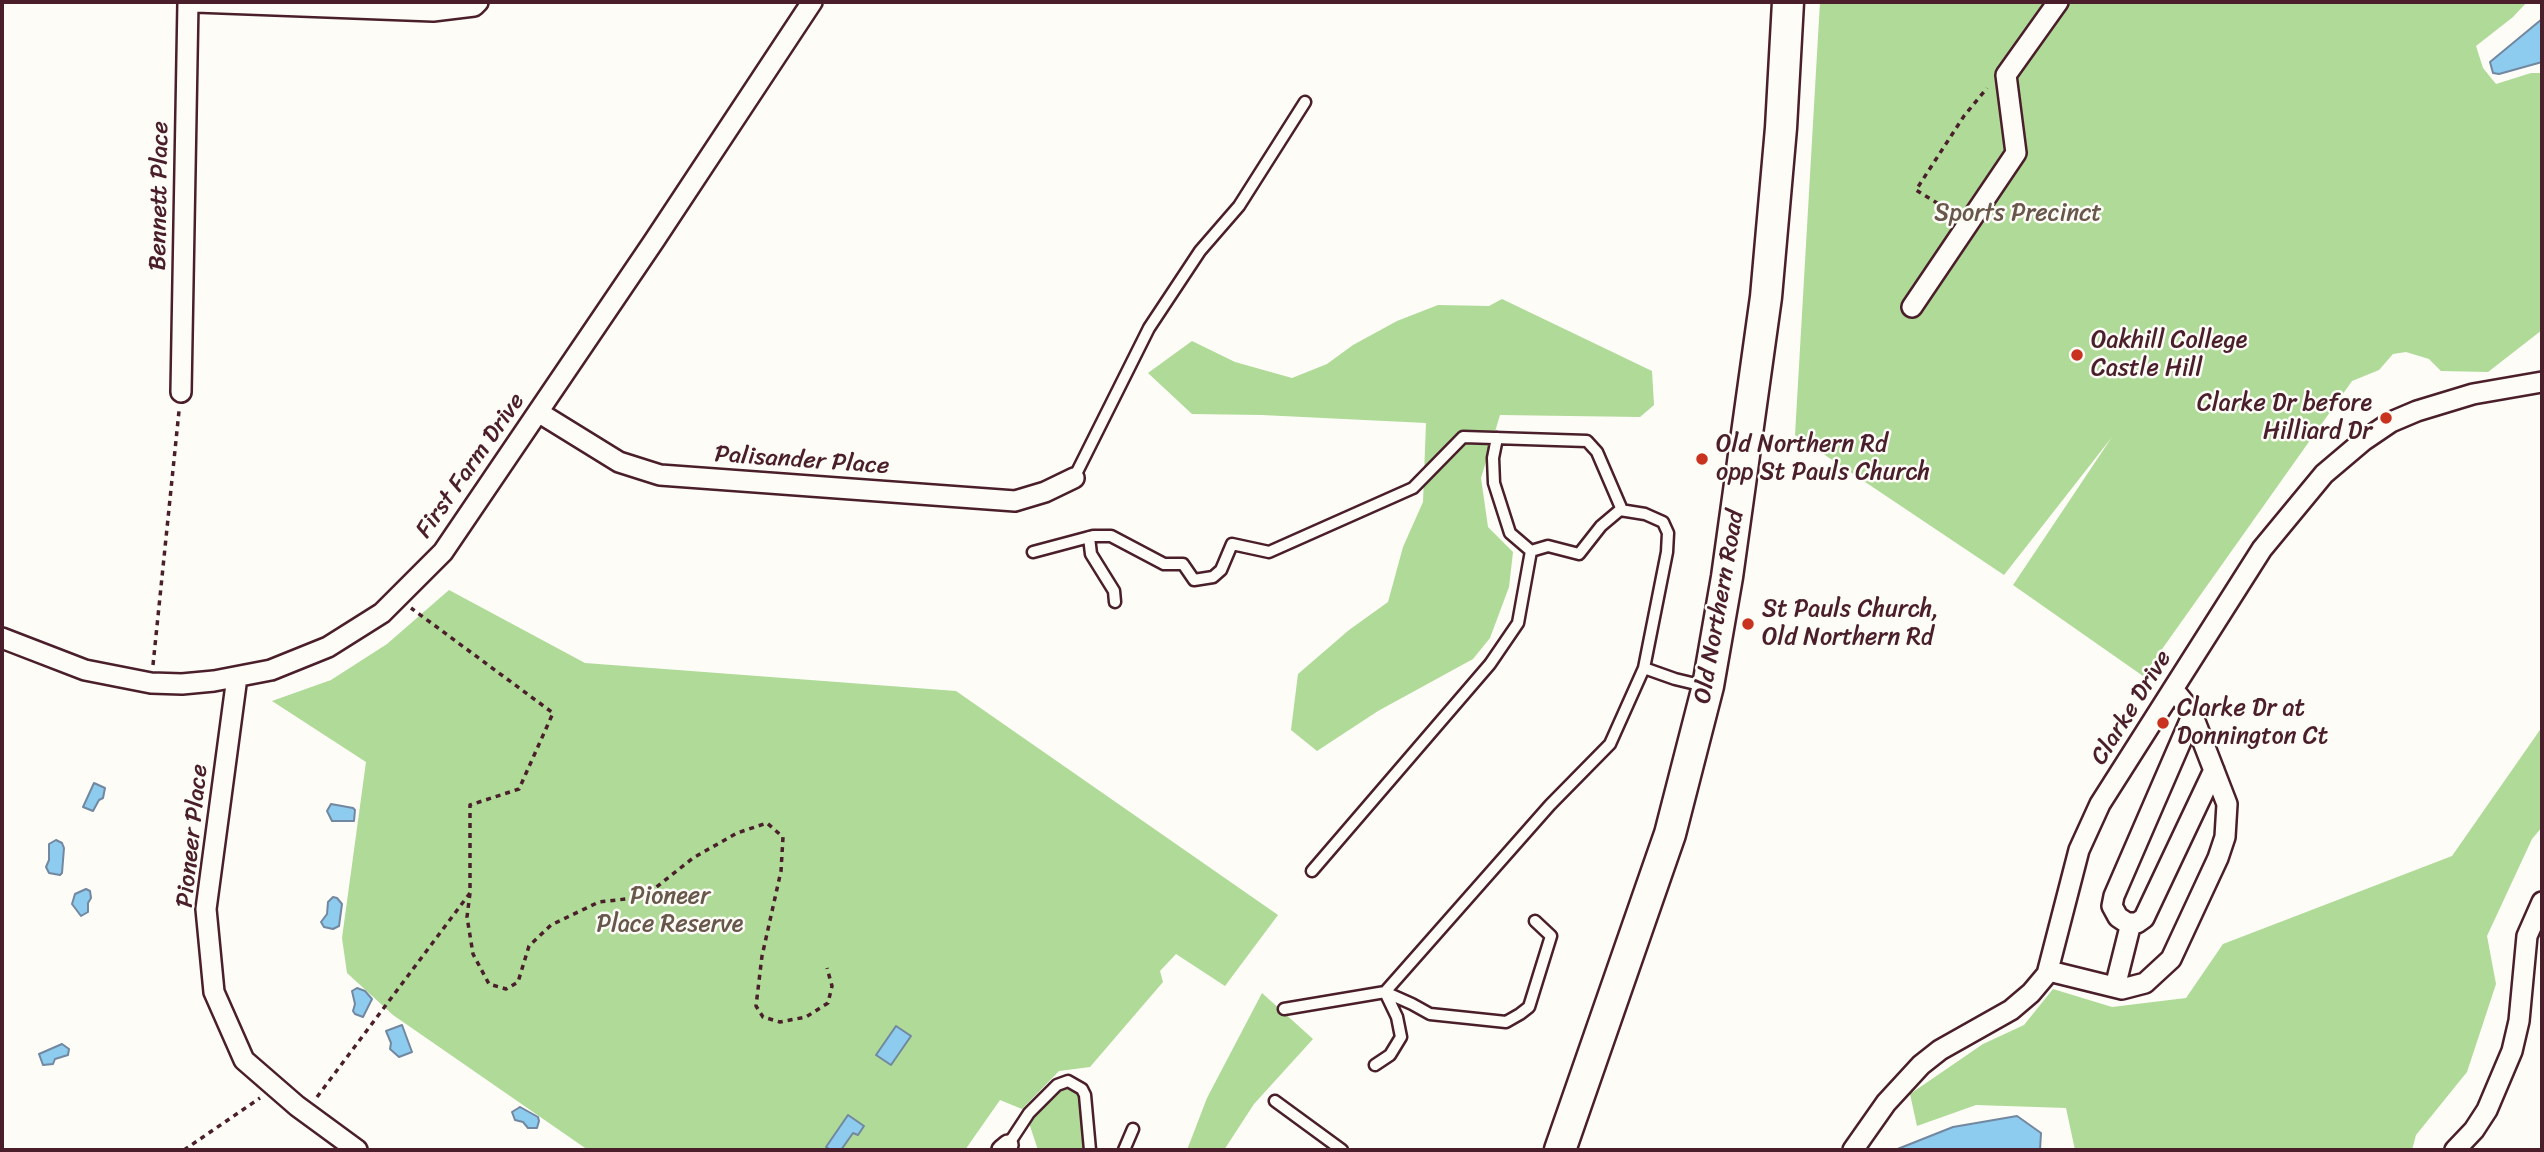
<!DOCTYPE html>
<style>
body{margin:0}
#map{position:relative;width:2544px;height:1152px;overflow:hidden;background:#fdfcf7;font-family:Sriracha,sans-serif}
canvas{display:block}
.frame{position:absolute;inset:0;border:4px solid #4a1f2b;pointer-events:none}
</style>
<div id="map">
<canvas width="2544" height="1152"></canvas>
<div class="frame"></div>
</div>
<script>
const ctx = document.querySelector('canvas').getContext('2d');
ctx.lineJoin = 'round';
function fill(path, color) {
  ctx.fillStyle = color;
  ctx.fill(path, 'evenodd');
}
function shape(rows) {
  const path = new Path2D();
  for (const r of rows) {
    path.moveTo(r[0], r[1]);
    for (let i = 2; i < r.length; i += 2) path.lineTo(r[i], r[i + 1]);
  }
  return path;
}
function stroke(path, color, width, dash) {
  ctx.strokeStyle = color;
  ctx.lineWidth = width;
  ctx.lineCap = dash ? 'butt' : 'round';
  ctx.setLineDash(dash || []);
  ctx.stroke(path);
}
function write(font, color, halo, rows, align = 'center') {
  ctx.font = font + ' Sriracha,sans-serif';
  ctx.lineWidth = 5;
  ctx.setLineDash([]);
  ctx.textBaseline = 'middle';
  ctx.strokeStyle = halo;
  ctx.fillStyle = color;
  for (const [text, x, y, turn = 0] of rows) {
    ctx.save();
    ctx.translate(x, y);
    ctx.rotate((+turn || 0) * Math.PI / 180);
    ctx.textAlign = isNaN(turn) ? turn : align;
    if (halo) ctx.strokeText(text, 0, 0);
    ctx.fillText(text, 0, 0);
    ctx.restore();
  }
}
const green = shape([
 [1820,2,2527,2,2513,17,2476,46,2483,68,2496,84,2531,73,2542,73,2542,330,2488,372,2441,371,2429,359,2406,352,2393,354,2379,370,2352,381,2143,676,2013,585,2112,437,2004,575,1795,435],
 [1502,299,1652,371,1654,405,1640,417,1500,415,1481,478,1488,527,1513,552,1509,587,1490,638,1473,659,1378,711,1317,751,1291,730,1298,674,1349,630,1388,602,1403,547,1423,502,1426,423,1262,415,1192,414,1148,373,1192,341,1235,362,1292,378,1327,364,1353,345,1397,321,1438,305,1489,306],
 [449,590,585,663,956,691,1278,915,1225,986,1176,954,1160,971,1163,982,1090,1067,1059,1071,1022,1109,1000,1100,965,1150,588,1150,393,1015,347,973,342,938,366,762,272,701,331,680,387,644],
 [2542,727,2542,827,2532,839,2487,936,2496,984,2467,1072,2416,1135,2412,1150,2075,1150,2066,1108,1976,1105,1917,1126,1910,1094,1983,1044,2024,1025,2053,989,2112,1007,2186,998,2223,944,2452,856],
 [1262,993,1313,1039,1254,1104,1224,1150,1187,1150,1207,1098],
 [1052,1086,1070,1086,1078,1090,1082,1135,1088,1150,1038,1150,1029,1123,1033,1112]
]);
const water = shape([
 [2542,19,2542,62,2499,74,2493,73,2490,62,2542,19],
 [94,783,105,788,103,798,99,800,93,811,83,807,94,783],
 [331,804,353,808,355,810,354,821,332,821,327,811,331,804],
 [56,840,62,843,64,848,62,873,60,875,49,873,46,867,49,860,49,844,56,840],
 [86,889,90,891,91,898,88,903,88,912,81,916,72,904,75,894,86,889],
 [333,897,337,898,342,904,339,926,333,929,324,927,321,922,327,914,328,902,333,897],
 [357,988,365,991,372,999,363,1017,355,1014,353,1011,355,1004,352,991,357,988],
 [402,1025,412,1052,399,1057,390,1049,391,1043,386,1031,402,1025],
 [896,1026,911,1036,891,1065,876,1055,896,1026],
 [62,1044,69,1049,68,1055,55,1059,53,1064,43,1065,39,1054,62,1044],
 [520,1107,538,1117,539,1121,537,1128,528,1128,523,1122,515,1120,512,1112,520,1107],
 [848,1115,864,1126,858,1135,853,1133,841,1150,831,1150,826,1147,848,1115],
 [2017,1116,2041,1133,2040,1150,1895,1150,1953,1127,2017,1116]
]);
const path = shape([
 [1955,214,1916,190,1964,116,1987,88],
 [153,665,179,411],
 [470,893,467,917,473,954,489,984,506,989,518,982,529,946,551,925,599,902,644,897,693,858,737,833,767,823,783,837,781,871,762,956,756,1006,763,1017,780,1022,806,1017,828,1003,832,986,827,968],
 [317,1097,470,893,470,805,519,789,553,713,411,608],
 [184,1150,260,1098]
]);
const lane = shape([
 [1497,438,1493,458,1494,483,1510,533,1531,551,1548,546,1579,554,1601,526,1620,510,1645,514,1663,522,1668,533,1667,552,1644,668],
 [1074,478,1149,328,1200,251,1239,206,1305,102],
 [1089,537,1091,554,1114,591,1115,602],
 [1033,552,1093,536,1111,536,1164,564,1183,564,1194,580,1213,577,1221,570,1232,544,1269,552,1413,488,1463,437,1587,441,1597,452,1622,510],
 [1312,871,1490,664,1518,623,1531,551],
 [1284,1009,1385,992,1550,805,1610,744,1644,668,1675,679,1704,686],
 [1375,1065,1390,1055,1401,1037,1397,1017,1385,992,1412,1004,1430,1014,1506,1022,1520,1014,1529,1007,1551,936,1535,921],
 [1275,1101,1342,1150],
 [1008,1145,1029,1113,1057,1085,1068,1081,1082,1089,1085,1095,1090,1150],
 [1124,1150,1133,1129]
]);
const street = shape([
 [196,2,433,11,474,6,478,2],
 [1912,307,2016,153,2006,75,2058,2],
 [181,392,188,2],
 [538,412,619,462,660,475,1015,501,1045,492,1074,478],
 [2,638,85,670,151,683,182,684,214,681,271,670,328,647,382,613,443,552,654,241,812,2],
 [237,677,206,909,214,992,244,1060,297,1106,357,1150],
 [2192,716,2114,896,2112,906,2118,917,2127,923,2137,923,2144,918,2214,770],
 [2049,971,2122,989,2145,983,2171,959,2218,858,2225,837,2227,804,2191,711,2173,689],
 [2115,987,2131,923],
 [1002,1150,1008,1145],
 [1853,1150,1886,1103,1921,1065,1940,1050,2011,1010,2031,993,2047,974,2079,850,2100,804,2262,549,2324,474,2363,441,2391,422,2417,411,2473,394,2542,382],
 [2455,1150,2474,1130,2487,1110,2512,1051,2519,1021,2527,936,2542,902]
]);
const primary = shape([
 [1560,1150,1670,834,1708,686,1727,577,1766,297,1781,128,1788,2]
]);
const markers = [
 [2077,355,7,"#c8321e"],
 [2386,418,7,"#c8321e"],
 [1702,459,7,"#c8321e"],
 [1748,624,7,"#c8321e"],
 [2163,723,7,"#c8321e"]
];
const streetNames = [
 ["Bennett Place",160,196,-89],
 ["Palisander Place",802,461,4],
 ["First Farm Drive",471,466,-55],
 ["Old Northern Road",1720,607,-80],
 ["Clarke Drive",2132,708,-58],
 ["Pioneer Place",193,836,-84]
];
const parkNames = [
 ["Sports Precinct",2018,214],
 ["Pioneer",670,897],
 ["Place Reserve",670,925]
];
const poiNames = [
 ["Oakhill College",2091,341],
 ["Castle Hill",2091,369],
 ["Clarke Dr before",2372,404,"right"],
 ["Hilliard Dr",2372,432,"right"],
 ["Old Northern Rd",1716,445],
 ["opp St Pauls Church",1716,473],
 ["St Pauls Church,",1762,610],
 ["Old Northern Rd",1762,638],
 ["Clarke Dr at",2177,709],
 ["Donnington Ct",2177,737]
];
fill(green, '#afda97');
fill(water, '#8dccee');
stroke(water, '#7287a0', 2);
stroke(lane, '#4a1f2b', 15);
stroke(street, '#4a1f2b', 24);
stroke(primary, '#4a1f2b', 35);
stroke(path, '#4a1f2b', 3.5, [5, 5]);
stroke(lane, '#fdfcf7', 10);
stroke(street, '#fdfcf7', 19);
stroke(primary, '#fdfcf7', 30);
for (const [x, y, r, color] of markers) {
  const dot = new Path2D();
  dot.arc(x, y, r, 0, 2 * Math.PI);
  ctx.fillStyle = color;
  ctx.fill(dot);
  stroke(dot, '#fdfcf7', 2.5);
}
write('24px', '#4a1f2b', '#fdfcf7', streetNames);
write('24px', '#68574b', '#fdfcf7', parkNames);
write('24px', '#4a1f2b', '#fdfcf7', poiNames, 'left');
</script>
